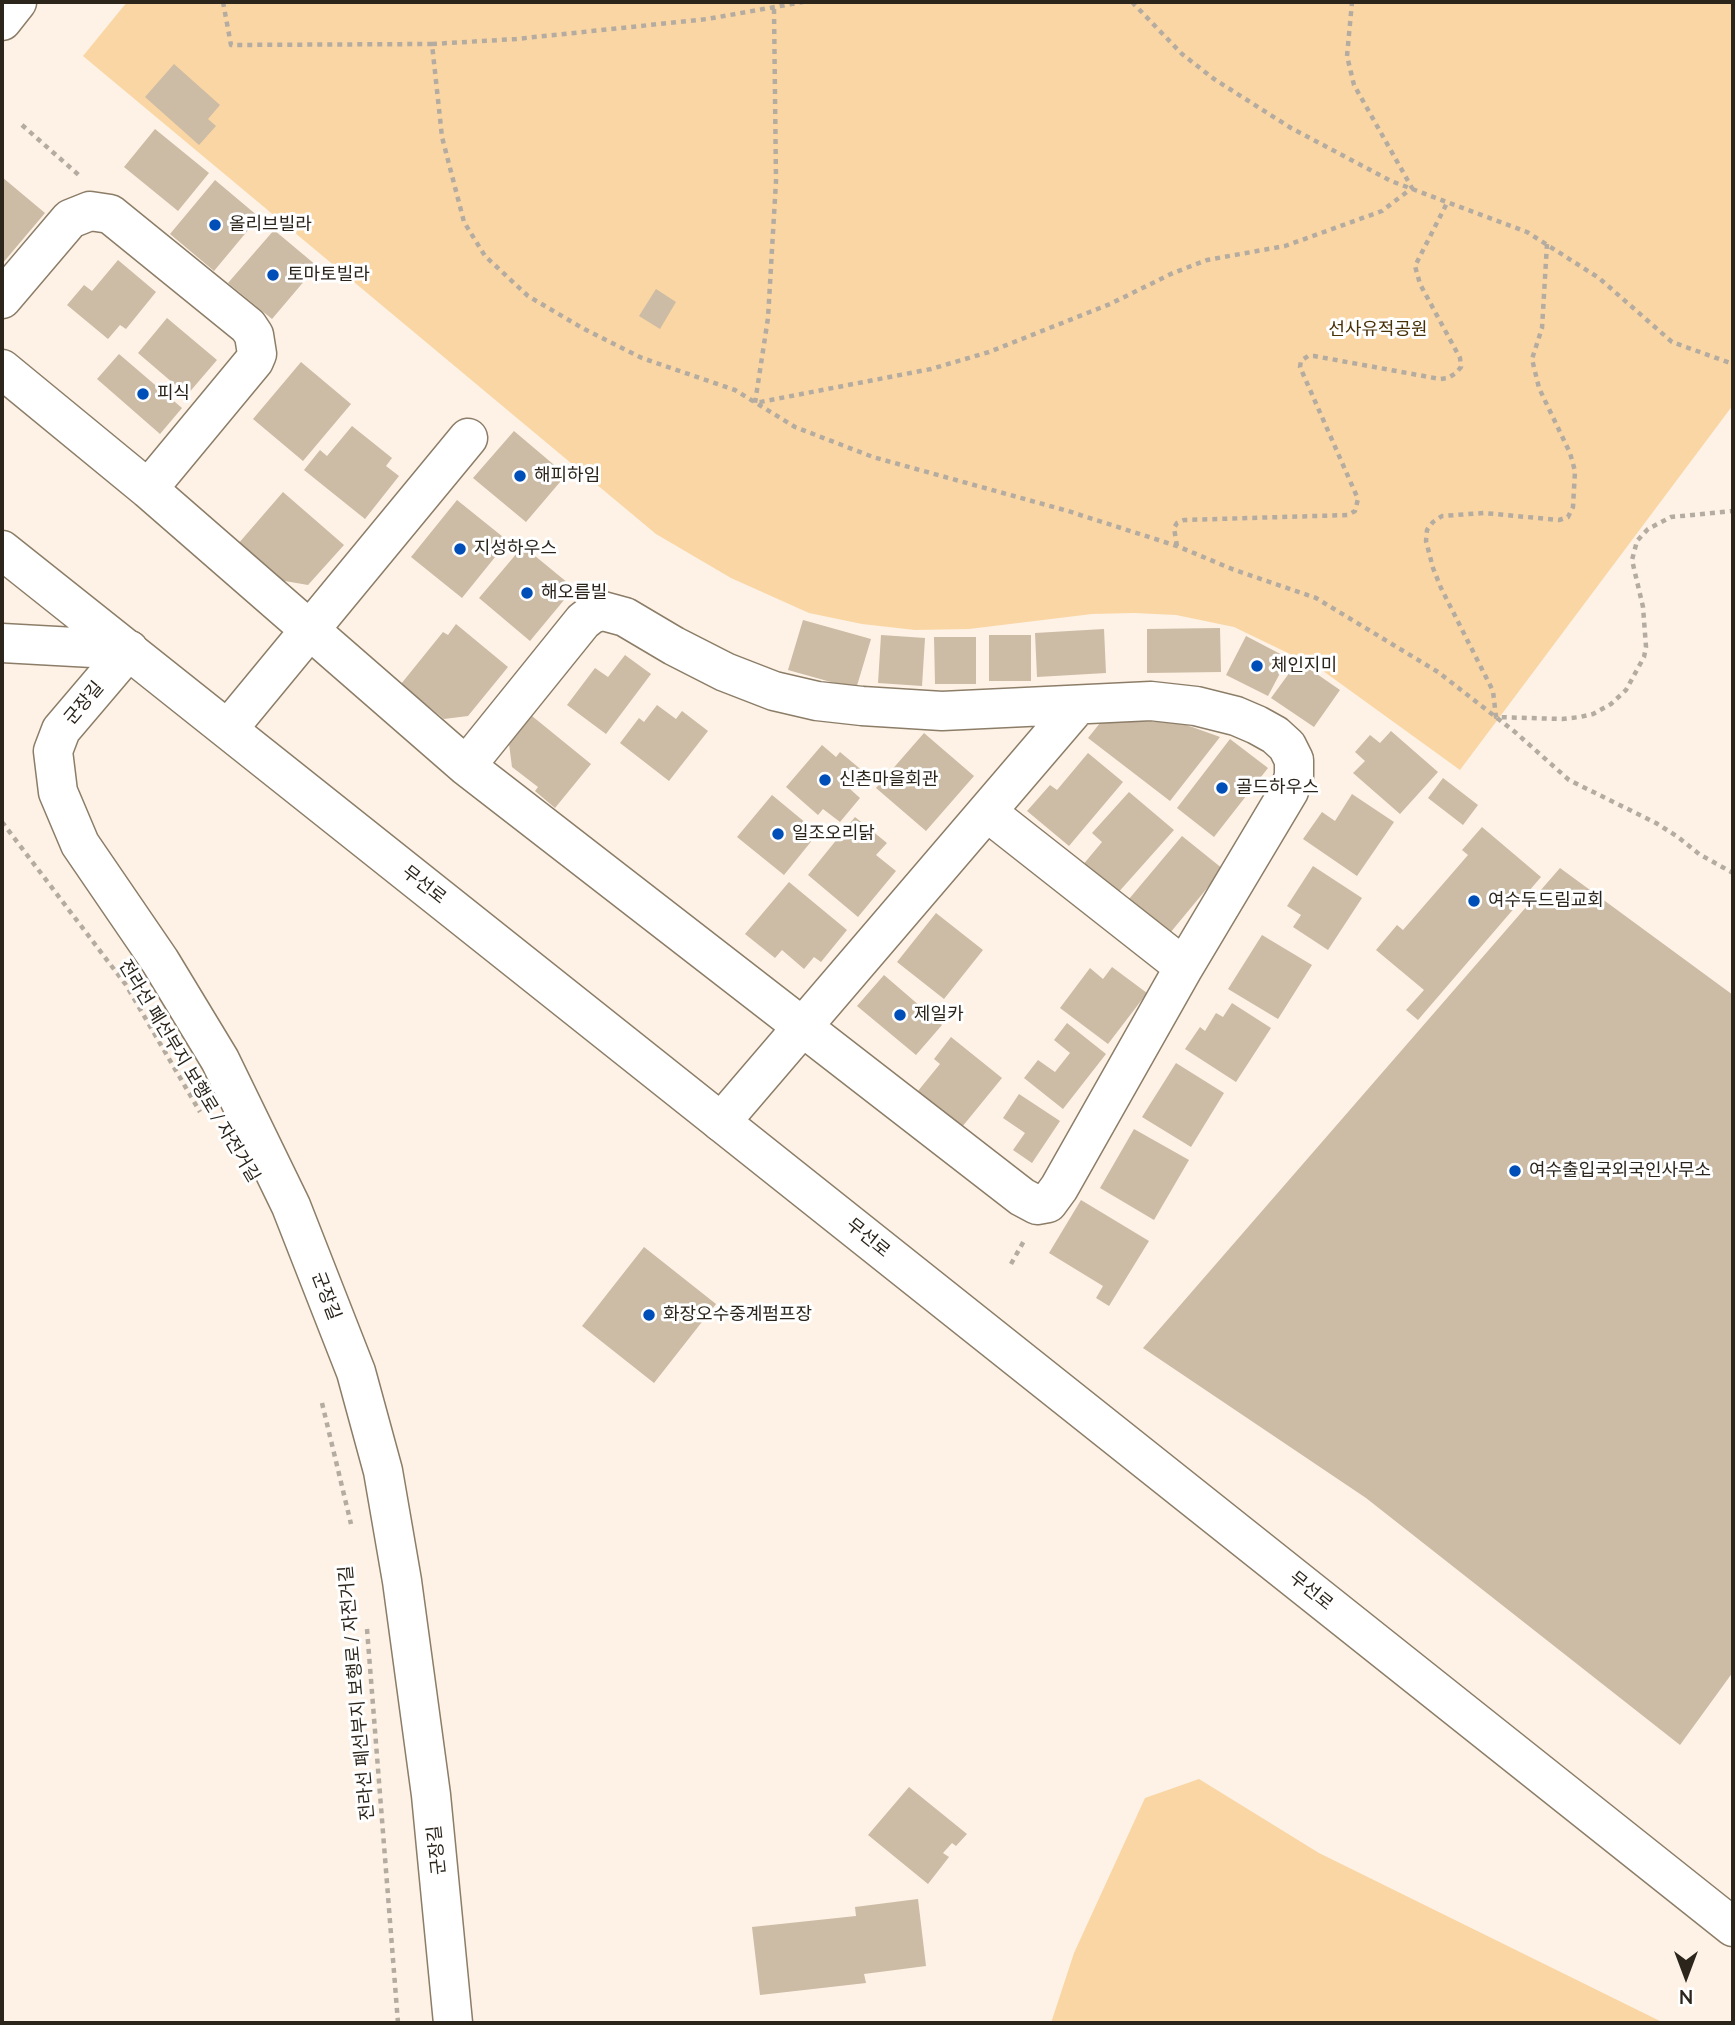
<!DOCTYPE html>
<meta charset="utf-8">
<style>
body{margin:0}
#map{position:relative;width:1735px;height:2025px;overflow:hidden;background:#fdf2e5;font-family:Mulish,sans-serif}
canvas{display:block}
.frame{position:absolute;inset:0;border:4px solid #2b251c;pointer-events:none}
.north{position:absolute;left:1651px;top:1941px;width:70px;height:70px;-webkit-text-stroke:5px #fff;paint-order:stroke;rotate:180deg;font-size:19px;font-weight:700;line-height:28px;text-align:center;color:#2b251c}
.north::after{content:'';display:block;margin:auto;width:24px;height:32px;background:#2b251c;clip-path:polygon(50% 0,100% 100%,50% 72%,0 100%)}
</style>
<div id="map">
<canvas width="1735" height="2025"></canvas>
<div class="frame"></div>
<div class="north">N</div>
</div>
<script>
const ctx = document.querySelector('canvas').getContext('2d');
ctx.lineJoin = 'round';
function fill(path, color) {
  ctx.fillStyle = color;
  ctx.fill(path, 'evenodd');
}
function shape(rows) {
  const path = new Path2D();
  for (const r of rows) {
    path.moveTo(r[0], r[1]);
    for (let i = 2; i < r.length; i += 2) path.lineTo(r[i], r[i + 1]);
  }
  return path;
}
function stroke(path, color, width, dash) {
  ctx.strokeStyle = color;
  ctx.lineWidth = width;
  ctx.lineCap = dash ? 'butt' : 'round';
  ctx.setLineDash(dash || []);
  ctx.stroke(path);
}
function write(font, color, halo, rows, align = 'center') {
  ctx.font = font + ' Mulish,"Noto Sans KR",sans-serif';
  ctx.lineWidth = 6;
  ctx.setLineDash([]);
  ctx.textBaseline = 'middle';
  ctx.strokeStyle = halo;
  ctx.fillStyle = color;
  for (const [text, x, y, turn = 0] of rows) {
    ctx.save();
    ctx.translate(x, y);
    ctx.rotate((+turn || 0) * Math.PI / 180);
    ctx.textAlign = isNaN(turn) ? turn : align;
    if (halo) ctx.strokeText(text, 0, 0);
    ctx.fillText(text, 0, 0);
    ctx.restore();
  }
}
const green = shape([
 [127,2,1733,2,1733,405,1460,770,1319,668,1234,627,1176,615,1134,613,1092,614,969,629,915,630,862,624,809,613,731,578,656,534,83,56],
 [1199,1779,1319,1853,1664,2023,1051,2023,1074,1953,1145,1798]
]);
const building = shape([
 [174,64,220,105,208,119,216,126,199,145,145,97],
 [155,129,209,173,178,211,124,167],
 [2,177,45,213,2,264],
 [215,180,259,217,214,271,170,234],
 [274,230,317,266,272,319,228,283],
 [118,260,156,292,126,329,120,325,108,339,67,305,84,285,92,291],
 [656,289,676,302,660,329,639,316],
 [167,318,217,360,187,395,138,353],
 [119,354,182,408,160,434,97,379],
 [301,362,351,404,303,461,253,419],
 [352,426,392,458,386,466,399,476,365,519,304,470,320,450,327,456],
 [514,431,566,475,526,522,473,478],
 [283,492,344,545,308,585,279,580,238,544],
 [457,500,508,541,462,598,411,557],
 [523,546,574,588,530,641,479,598],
 [803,620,871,639,856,689,788,670],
 [456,624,508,667,468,716,444,719,401,684,443,632,448,635],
 [1220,628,1221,672,1147,673,1147,629],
 [1104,629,1106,673,1037,677,1035,633],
 [881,635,925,638,922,686,878,683],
 [989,635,1031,635,1031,681,989,681],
 [1246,636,1288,658,1268,696,1226,675],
 [934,637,976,637,976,684,935,684],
 [625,655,651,674,606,734,567,705,595,668,608,677],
 [1298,661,1340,690,1314,727,1271,698],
 [657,705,676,719,682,711,708,731,669,781,620,743,639,718,644,722],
 [532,716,591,764,555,808,535,791,538,787,512,767,509,744],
 [1138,721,1181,723,1220,737,1170,801,1088,738,1100,723],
 [1391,731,1438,772,1400,814,1353,773,1365,761,1355,752,1370,735,1380,743],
 [924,733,974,776,926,831,876,788],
 [1230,739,1268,768,1214,837,1177,808],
 [822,745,836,757,840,752,864,772,850,789,860,798,840,822,823,809,818,815,786,787],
 [1088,753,1123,782,1069,846,1027,811,1050,785,1057,790],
 [1443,778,1478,805,1463,825,1428,798],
 [1129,792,1174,830,1116,895,1082,866,1102,842,1092,833],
 [1352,794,1394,822,1357,876,1303,839,1322,812,1335,821],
 [772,795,818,833,784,875,737,837],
 [855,817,887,843,876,855,896,871,858,917,808,875],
 [1482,827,1541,877,1418,1020,1406,1010,1424,990,1376,950,1397,925,1403,930,1468,855,1462,850],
 [1182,836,1223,869,1170,933,1129,899],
 [1313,866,1362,898,1328,950,1293,927,1301,915,1287,906],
 [1560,868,1733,995,1733,1672,1680,1745,1366,1498,1143,1348],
 [789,882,847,930,821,962,814,957,804,969,782,950,775,958,745,934],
 [936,913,983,950,944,999,897,962],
 [1262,935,1312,965,1278,1019,1228,989],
 [1112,967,1147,993,1108,1044,1060,1008,1090,968,1103,979],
 [884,975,942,1025,916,1055,857,1006],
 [1232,1003,1271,1028,1236,1082,1185,1049,1200,1027,1205,1031,1216,1013,1223,1017],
 [1067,1023,1106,1054,1063,1109,1024,1078,1038,1060,1055,1072,1070,1053,1054,1040],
 [951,1037,1002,1078,962,1127,918,1091,940,1064,934,1059],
 [1176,1063,1224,1093,1191,1147,1142,1117],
 [1019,1094,1060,1121,1032,1163,1013,1150,1025,1133,1003,1118],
 [1134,1129,1189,1160,1154,1220,1100,1188],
 [1081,1200,1149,1241,1109,1306,1096,1298,1103,1286,1049,1253],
 [644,1247,716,1304,654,1383,582,1326],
 [909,1787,967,1834,956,1846,952,1843,943,1853,949,1857,928,1884,868,1835],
 [918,1899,926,1966,864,1974,866,1983,760,1995,752,1927,856,1916,855,1907]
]);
const path = shape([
 [223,2,231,45,432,44,442,137,464,222,485,256,528,296,584,329,642,358,735,390,795,427,873,457,1068,511,1177,546,1232,569,1316,598,1438,672,1515,732,1569,780,1656,823,1678,837,1699,854,1733,873],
 [1132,2,1182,54,1214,79,1291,128,1391,181,1527,232,1599,278,1672,342,1733,364],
 [774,9,776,181,768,318,755,403,931,369,989,352,1110,304,1173,273,1207,260,1285,246,1382,211,1412,188,1354,85,1347,56,1352,2],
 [432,44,516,39,707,19,803,2],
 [22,125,81,177],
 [1547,244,1542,328,1532,359,1539,388,1570,453,1575,471,1573,507,1568,517,1559,520,1484,513,1442,516,1433,522,1427,530,1426,541,1433,568,1441,588,1493,691,1496,717,1562,719,1580,717,1593,714,1611,704,1626,690,1644,657,1646,647,1643,607,1632,560,1637,541,1648,529,1671,517,1733,511],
 [1177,546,1174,528,1177,523,1184,520,1348,515,1355,511,1358,499,1300,367,1301,361,1308,356,1314,356,1440,379,1448,378,1456,373,1461,367,1460,358,1420,284,1415,266,1448,201],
 [2,822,126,985,200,1112],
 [1011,1264,1025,1239],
 [322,1403,351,1524],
 [367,1629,398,2023]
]);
const minor = shape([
 [2,299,70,219,90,211,110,214,248,326,254,335,257,354,254,361,148,489,2,369],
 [148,489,466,766,1022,1197,1037,1205,1048,1203,1059,1188,1184,967,1289,791,1294,776,1294,760,1287,746,1275,735,1257,725,1236,716,1196,706,1151,701,942,711,862,706,817,701,774,691,725,672,674,646,625,617,603,611,592,614,583,621,466,766],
 [129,650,61,730,53,751,58,792,80,844,160,961,220,1060,291,1206,356,1372,383,1471,402,1581,431,1795,453,2023],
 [228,729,468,438],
 [987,812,1184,967],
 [721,1122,1078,705]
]);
const tertiary = shape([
 [2,21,17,2],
 [2,550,1733,1927],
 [2,643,129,650]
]);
const markers = [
 [215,225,7,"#004eb7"],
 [273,275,7,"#004eb7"],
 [143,394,7,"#004eb7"],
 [520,476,7,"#004eb7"],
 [460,549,7,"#004eb7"],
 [527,593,7,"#004eb7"],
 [1257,666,7,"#004eb7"],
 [825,780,7,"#004eb7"],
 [1222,788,7,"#004eb7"],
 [778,834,7,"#004eb7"],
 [1474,901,7,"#004eb7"],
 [900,1015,7,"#004eb7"],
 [1515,1171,7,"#004eb7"],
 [649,1315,7,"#004eb7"]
];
const poiNames = [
 ["올리브빌라",229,225],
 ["토마토빌라",287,275],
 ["피식",157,394],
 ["해피하임",534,476],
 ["지성하우스",474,549],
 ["해오름빌",541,593],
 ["체인지미",1271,666],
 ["신촌마을회관",839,780],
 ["골드하우스",1236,788],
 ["일조오리닭",792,834],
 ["여수두드림교회",1488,901],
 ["제일카",914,1015],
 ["여수출입국외국인사무소",1529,1171],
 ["화장오수중계펌프장",663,1315]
];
const parkNames = [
 ["선사유적공원",1378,330]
];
const streetNames = [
 ["군장길",84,703,-50],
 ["무선로",424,885,38],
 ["전라선 폐선부지 보행로 / 자전거길",189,1071,59],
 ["무선로",868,1238,39],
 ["군장길",326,1296,69],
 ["무선로",1311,1591,39],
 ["전라선 폐선부지 보행로 / 자전거길",357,1693,-95],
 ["군장길",437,1850,-96]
];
fill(green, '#fad6a5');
fill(building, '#ccbba5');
stroke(minor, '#8c7d68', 41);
stroke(tertiary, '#8c7d68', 41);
stroke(path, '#b5aca1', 4.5, [5, 5]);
stroke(minor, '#fff', 38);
stroke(tertiary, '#fff', 38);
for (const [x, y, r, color] of markers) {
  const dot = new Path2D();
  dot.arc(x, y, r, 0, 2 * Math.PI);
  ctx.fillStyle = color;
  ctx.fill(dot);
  stroke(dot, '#fff', 2.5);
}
write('18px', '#2b251c', '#fff', poiNames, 'left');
write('18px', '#472f06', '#fff', parkNames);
write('18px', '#2b251c', '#fff', streetNames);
</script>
